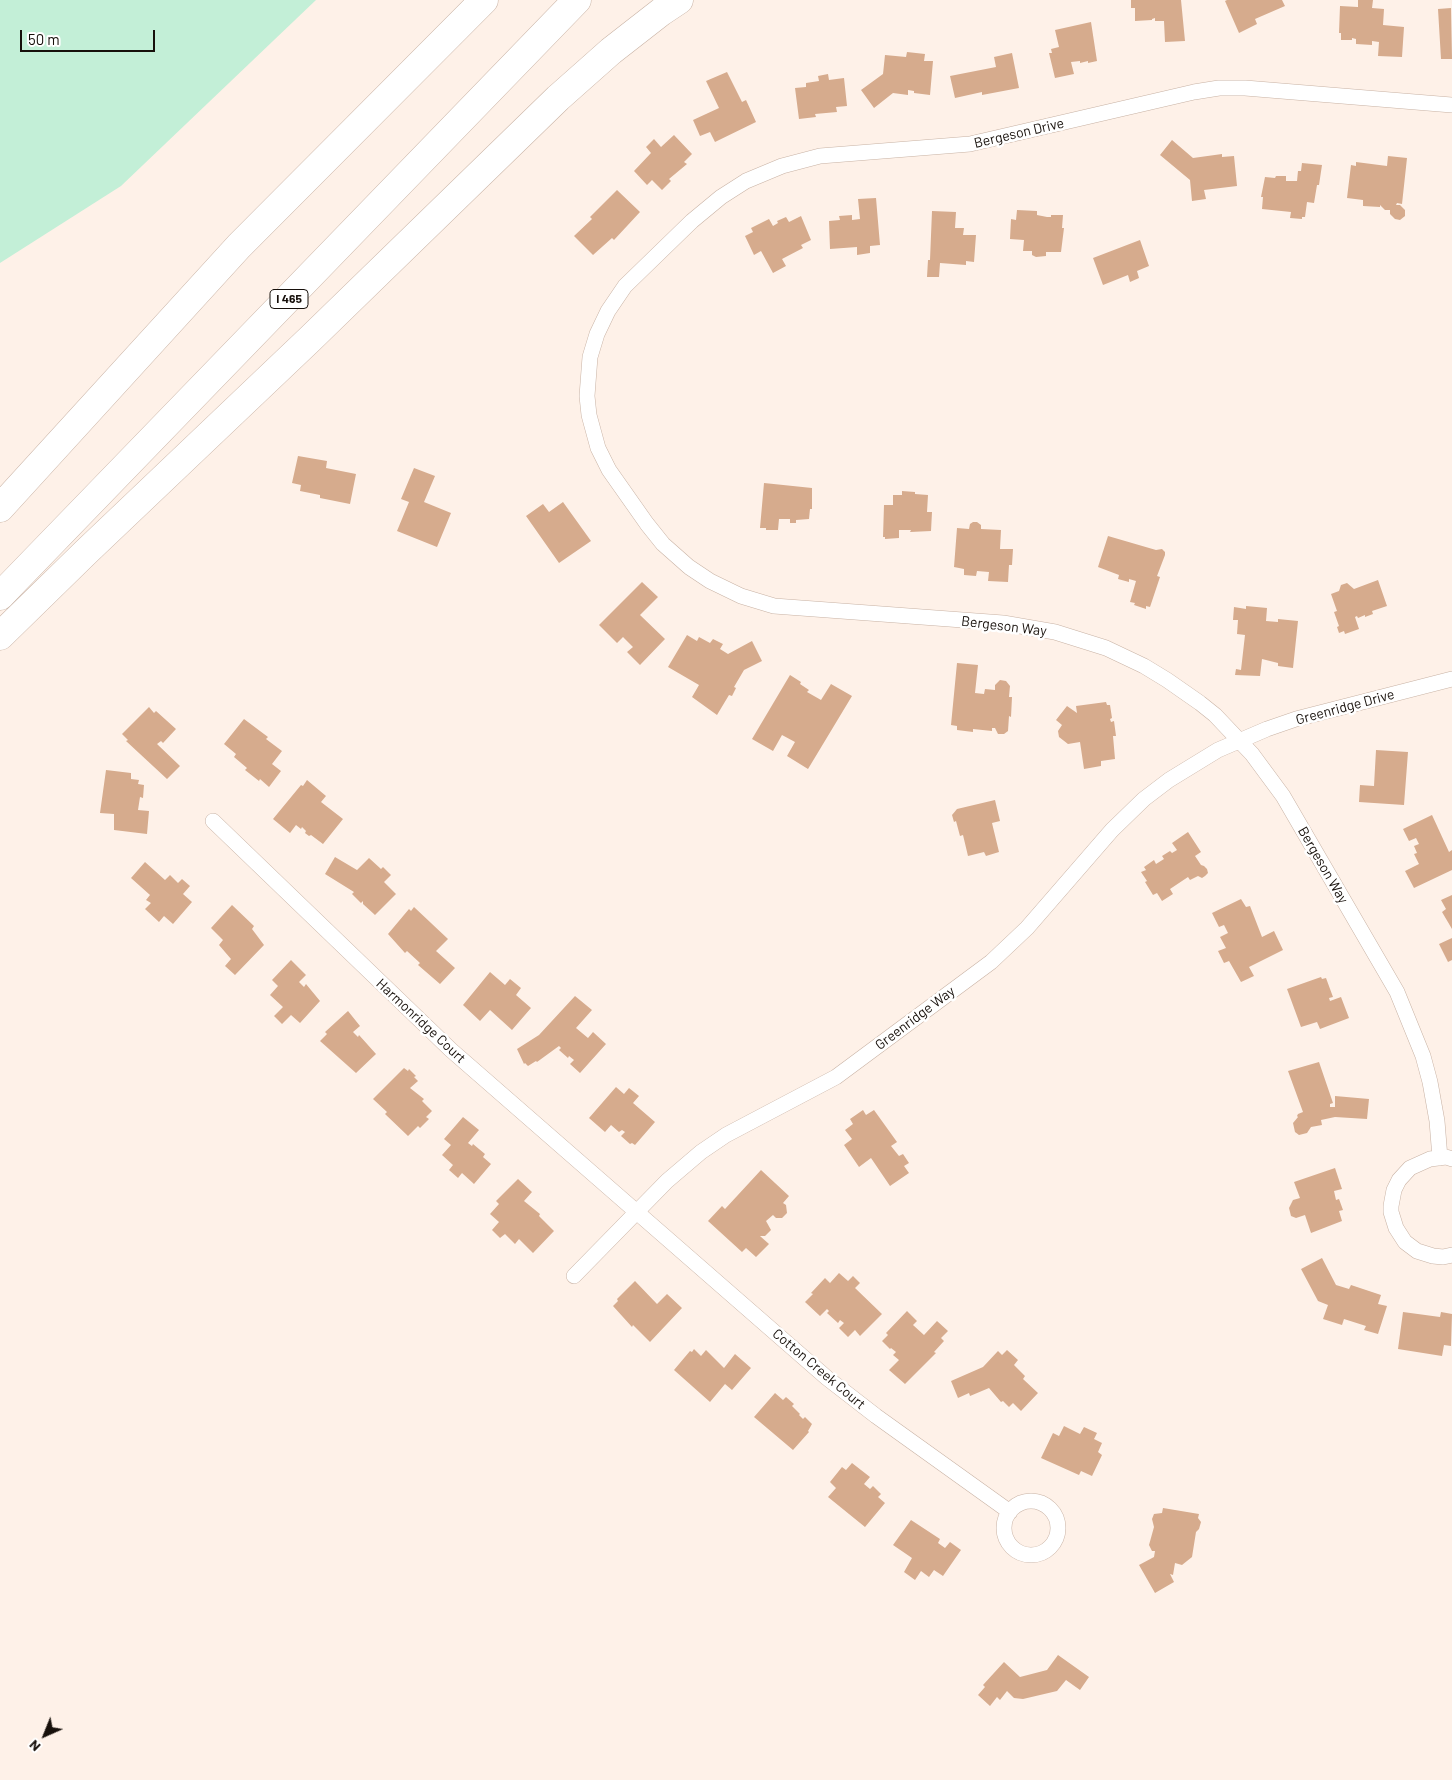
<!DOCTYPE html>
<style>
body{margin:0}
#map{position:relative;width:1452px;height:1780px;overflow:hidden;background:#fef1e8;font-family:Barlow,sans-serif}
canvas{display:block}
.north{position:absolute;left:20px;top:1710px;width:50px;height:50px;-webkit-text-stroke:4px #fff;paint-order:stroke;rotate:224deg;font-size:14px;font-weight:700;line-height:20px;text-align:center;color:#17100b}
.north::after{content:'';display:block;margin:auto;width:18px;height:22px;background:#17100b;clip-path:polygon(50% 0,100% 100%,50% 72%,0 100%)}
.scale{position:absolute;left:20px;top:30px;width:135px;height:22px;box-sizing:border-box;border:2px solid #17100b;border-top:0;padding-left:6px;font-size:15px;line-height:18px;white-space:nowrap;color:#17100b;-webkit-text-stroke:4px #fff;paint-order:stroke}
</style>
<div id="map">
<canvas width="1452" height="1780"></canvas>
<div class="north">N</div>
<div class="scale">50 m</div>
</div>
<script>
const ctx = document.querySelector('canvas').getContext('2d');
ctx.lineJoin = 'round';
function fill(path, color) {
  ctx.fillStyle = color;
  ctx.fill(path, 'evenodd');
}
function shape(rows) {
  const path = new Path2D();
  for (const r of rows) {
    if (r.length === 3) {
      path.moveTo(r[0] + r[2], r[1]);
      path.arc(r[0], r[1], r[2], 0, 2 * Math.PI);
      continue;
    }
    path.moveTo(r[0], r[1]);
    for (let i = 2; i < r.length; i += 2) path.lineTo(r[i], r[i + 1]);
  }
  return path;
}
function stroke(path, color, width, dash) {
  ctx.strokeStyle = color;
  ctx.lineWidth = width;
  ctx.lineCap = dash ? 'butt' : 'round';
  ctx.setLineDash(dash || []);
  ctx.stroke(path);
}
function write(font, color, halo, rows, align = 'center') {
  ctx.font = font + ' Barlow,sans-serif';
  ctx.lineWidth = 5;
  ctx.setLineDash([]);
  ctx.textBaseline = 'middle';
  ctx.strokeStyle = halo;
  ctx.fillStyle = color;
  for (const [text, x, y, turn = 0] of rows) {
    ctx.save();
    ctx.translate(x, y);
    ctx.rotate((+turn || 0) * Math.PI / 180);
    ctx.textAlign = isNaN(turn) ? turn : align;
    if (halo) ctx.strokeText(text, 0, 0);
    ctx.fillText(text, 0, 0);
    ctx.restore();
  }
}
const green = shape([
 [0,0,316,0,121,186,0,263]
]);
const building = shape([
 [1131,0,1181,0,1185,41,1165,42,1164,21,1155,21,1155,18,1152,19,1152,20,1135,21,1135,8,1131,8],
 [1227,0,1282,0,1285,6,1255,19,1257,24,1239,33,1225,1],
 [1358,0,1373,0,1372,8,1384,9,1383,25,1404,27,1402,57,1378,56,1379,42,1372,41,1372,45,1356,44,1356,39,1352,38,1352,40,1341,40,1341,33,1339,33,1340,6,1358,7],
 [1451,8,1452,59,1441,59,1438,9],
 [1091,22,1097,61,1088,63,1088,61,1080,63,1080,61,1071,62,1074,74,1055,78,1049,53,1052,53,1051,49,1059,47,1055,30],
 [907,52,925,54,924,61,933,61,930,95,914,93,914,91,908,90,908,95,893,93,874,108,861,90,883,74,885,55,906,57],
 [1012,53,1019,88,982,95,982,92,955,98,950,76,996,67,994,57],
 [727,72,742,102,746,100,756,122,715,142,710,132,700,136,693,120,719,108,706,81],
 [828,74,829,80,844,78,847,106,836,107,837,112,815,114,816,117,799,119,795,88,806,87,806,83,819,81,818,76],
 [674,135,692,154,684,162,687,164,669,179,671,181,662,190,652,180,647,185,634,171,651,153,646,147,654,139,661,147],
 [1172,140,1193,158,1222,154,1222,157,1234,156,1237,186,1204,190,1206,199,1192,201,1190,180,1160,155],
 [1388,156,1407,158,1402,204,1397,203,1396,205,1400,205,1405,210,1405,216,1400,220,1395,219,1390,214,1390,210,1385,210,1380,205,1380,207,1363,206,1363,200,1347,198,1351,165,1356,166,1356,162,1387,166],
 [1302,163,1322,165,1319,185,1317,185,1314,203,1307,202,1305,217,1302,217,1302,219,1290,218,1291,212,1262,209,1263,197,1261,197,1265,177,1275,178,1276,176,1286,176,1286,181,1297,181,1298,171,1301,171],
 [617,190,640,212,614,240,612,238,593,255,574,236,592,219,590,217],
 [876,198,880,245,870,246,870,253,857,255,857,247,830,249,829,221,840,220,839,216,852,215,852,220,860,219,858,199],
 [1017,210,1037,211,1037,215,1047,217,1051,217,1051,215,1063,215,1062,228,1064,228,1061,252,1046,252,1046,256,1036,257,1032,255,1032,251,1023,251,1024,240,1010,239,1011,219,1016,220],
 [932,211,956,212,955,228,964,228,963,235,976,235,974,262,966,261,966,265,940,263,939,277,927,277,928,260,930,260],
 [801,216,811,240,801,245,803,248,782,259,786,266,773,273,761,251,754,255,745,236,753,232,751,228,769,219,773,226,778,223,777,221,786,217,789,222],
 [1140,240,1149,266,1137,271,1139,278,1130,282,1128,275,1103,285,1093,258],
 [298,456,327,461,326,468,356,474,350,504,320,498,320,495,300,491,301,485,292,483],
 [414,468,435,476,424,502,451,513,437,547,397,531,409,502,401,499],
 [764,483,812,488,812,509,810,509,809,519,796,520,796,523,790,523,790,519,779,519,778,530,766,530,766,528,760,528],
 [902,491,915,492,915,494,928,495,927,512,932,512,931,531,910,532,911,530,899,530,899,538,885,539,885,537,883,537,884,505,893,505,893,495,902,495],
 [563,502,591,541,559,563,526,516,543,504,549,512],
 [973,522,977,522,981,525,981,529,1001,530,1000,549,1013,549,1012,565,1009,565,1008,582,988,581,989,572,977,571,976,576,964,575,964,569,954,567,957,528,969,529,970,524],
 [1108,536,1156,550,1162,549,1165,552,1165,555,1157,576,1160,577,1150,607,1146,606,1146,609,1134,605,1135,603,1130,602,1136,581,1129,579,1129,582,1118,579,1119,575,1098,567],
 [1378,580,1387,606,1372,611,1373,614,1365,617,1365,615,1358,618,1357,616,1355,617,1359,629,1345,634,1344,631,1339,633,1337,627,1339,626,1334,612,1337,611,1331,594,1339,591,1341,585,1347,583,1354,589],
 [642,582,658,597,640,615,665,639,640,665,627,652,633,647,623,637,617,643,599,625],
 [1246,606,1267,608,1266,621,1278,622,1278,619,1298,621,1293,668,1278,666,1278,663,1262,659,1260,676,1235,675,1236,669,1241,670,1245,635,1237,634,1238,620,1233,620,1234,607,1246,609],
 [687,635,697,641,699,637,710,643,713,639,723,644,720,649,728,654,752,641,762,661,744,670,734,687,736,688,732,696,729,695,717,715,692,697,699,685,668,667],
 [957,663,978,665,975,693,984,694,985,689,995,690,995,685,1000,680,1006,681,1010,686,1009,697,1012,697,1011,717,1009,716,1008,731,1004,734,998,734,995,728,992,728,992,731,973,729,973,732,957,730,957,726,951,725],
 [790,675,801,682,800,684,809,690,807,692,821,700,831,684,852,696,808,769,787,756,795,742,782,735,773,751,752,739],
 [1106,702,1107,705,1110,705,1112,718,1110,719,1111,722,1114,721,1116,736,1113,736,1115,759,1101,761,1101,766,1084,769,1080,742,1068,744,1059,737,1058,731,1062,725,1056,720,1067,706,1077,713,1076,706],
 [149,707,154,713,156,711,176,729,163,743,161,741,157,744,180,766,167,779,126,741,128,740,122,734],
 [244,719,268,737,266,739,282,751,272,764,281,771,269,787,260,779,259,781,245,770,247,768,234,757,236,754,224,744],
 [1376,750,1408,752,1404,805,1359,802,1360,785,1374,786],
 [106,770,131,773,131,779,139,780,138,784,144,785,143,798,140,797,138,810,149,811,147,834,114,830,114,814,100,813],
 [307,780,326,796,321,802,343,819,323,844,311,835,309,836,305,833,306,831,302,827,301,829,296,825,290,833,273,819,301,785,303,786],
 [995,800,1000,821,992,823,999,852,986,856,984,852,968,856,963,835,960,836,956,821,954,822,952,815,957,809],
 [1432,815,1449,852,1452,850,1452,870,1414,888,1405,871,1419,864,1414,854,1417,853,1414,846,1419,844,1416,838,1409,841,1403,829],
 [1188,832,1201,852,1195,856,1201,865,1204,866,1207,869,1208,873,1205,876,1202,878,1198,876,1190,880,1188,877,1170,889,1173,894,1162,901,1157,893,1153,895,1145,882,1147,881,1141,872,1146,870,1144,867,1154,860,1156,864,1164,859,1162,856,1170,851,1172,853,1177,850,1172,843],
 [335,857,357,870,369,858,381,869,383,867,391,875,384,882,396,894,375,915,363,904,363,901,361,903,352,894,354,892,325,874],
 [145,862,165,880,170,875,178,883,182,879,190,886,183,894,192,902,173,924,164,916,159,922,145,909,151,903,146,900,150,895,131,878],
 [1452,895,1452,929,1442,912,1446,909,1441,900],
 [1241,899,1246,907,1250,906,1262,937,1274,931,1283,950,1249,967,1254,976,1241,982,1229,961,1224,963,1218,951,1226,948,1220,937,1228,933,1224,925,1219,927,1212,913],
 [232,905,254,926,252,929,264,945,235,975,225,966,231,959,219,945,223,940,211,928],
 [414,907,448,939,436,951,455,968,440,984,418,965,420,963,407,951,405,953,388,934,409,909,411,911],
 [1452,938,1452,960,1448,962,1439,944],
 [291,960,306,975,299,982,304,987,306,984,320,1001,300,1023,291,1015,282,1024,274,1016,283,1007,270,995,278,986,272,980],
 [490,972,505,985,510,979,521,988,516,995,531,1008,512,1030,490,1010,480,1021,463,1005],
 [1321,977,1322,979,1326,978,1333,997,1329,998,1330,1001,1341,997,1349,1018,1320,1029,1317,1022,1301,1027,1287,989],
 [575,996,592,1010,576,1028,588,1038,593,1032,606,1044,580,1073,570,1064,574,1060,569,1056,568,1058,559,1050,561,1048,559,1046,537,1062,536,1061,528,1066,525,1063,524,1064,517,1049,539,1035],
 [348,1011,360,1026,353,1032,358,1037,359,1035,376,1054,356,1073,320,1041,327,1034,325,1032],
 [1319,1062,1333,1103,1330,1104,1330,1107,1335,1107,1335,1096,1369,1099,1367,1119,1335,1117,1321,1120,1322,1125,1311,1127,1307,1133,1299,1135,1295,1132,1293,1123,1298,1117,1297,1116,1298,1114,1303,1112,1288,1071],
 [404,1068,408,1071,409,1069,416,1076,414,1077,418,1081,410,1088,424,1099,422,1101,432,1111,426,1117,429,1119,420,1128,418,1126,408,1136,385,1114,387,1112,373,1099],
 [616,1087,624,1094,629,1088,639,1096,633,1103,655,1122,635,1145,632,1143,630,1144,621,1136,625,1132,622,1130,619,1132,611,1125,605,1132,589,1118],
 [863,1110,866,1115,874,1110,897,1142,891,1146,899,1156,903,1154,909,1163,904,1166,909,1173,890,1186,871,1158,859,1167,844,1145,852,1139,845,1130,853,1124,850,1119],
 [463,1117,479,1130,468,1143,472,1146,473,1144,485,1154,483,1157,491,1164,474,1184,462,1173,458,1178,449,1170,453,1165,442,1155,451,1145,444,1139],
 [1335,1168,1342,1189,1334,1191,1336,1200,1339,1199,1343,1210,1339,1211,1342,1221,1311,1233,1305,1215,1296,1218,1291,1216,1289,1208,1293,1200,1300,1198,1294,1182],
 [761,1170,789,1196,783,1203,786,1205,787,1213,782,1218,776,1218,773,1215,766,1221,771,1230,765,1236,760,1236,769,1244,756,1257,746,1248,742,1252,708,1221,722,1206,725,1209],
 [518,1179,532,1192,524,1201,540,1214,539,1216,554,1231,533,1253,519,1239,515,1244,505,1234,500,1238,492,1230,499,1222,490,1214,499,1204,496,1201],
 [1322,1258,1336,1285,1349,1289,1351,1285,1381,1295,1378,1304,1387,1306,1378,1334,1364,1330,1366,1326,1344,1319,1342,1325,1323,1319,1328,1305,1318,1301,1301,1269],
 [839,1273,848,1281,853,1276,860,1283,855,1288,882,1314,860,1336,855,1330,848,1337,839,1328,844,1323,840,1320,838,1323,827,1313,829,1311,827,1309,820,1316,805,1302,813,1294,811,1293,825,1278,830,1283],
 [635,1281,657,1304,667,1294,682,1308,650,1342,633,1325,632,1327,613,1306,618,1301,617,1299],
 [907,1311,917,1321,913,1325,924,1335,937,1321,948,1331,941,1338,944,1341,934,1352,936,1353,905,1384,889,1370,899,1360,893,1355,896,1352,891,1348,890,1349,882,1341,888,1335,886,1333],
 [1403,1312,1440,1317,1441,1312,1452,1314,1451,1346,1444,1345,1442,1356,1398,1349],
 [694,1349,701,1356,706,1350,724,1368,735,1354,751,1368,732,1390,725,1384,710,1402,674,1370,690,1351,692,1352],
 [1007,1350,1018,1360,1014,1365,1025,1376,1023,1379,1038,1393,1021,1411,1013,1403,1009,1407,1003,1401,1001,1402,989,1388,970,1396,969,1393,958,1398,951,1381,983,1367,998,1351,1002,1355],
 [775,1393,783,1400,786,1397,794,1404,792,1406,800,1414,799,1415,803,1419,805,1417,812,1424,808,1431,809,1432,793,1450,754,1417],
 [1064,1426,1080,1434,1084,1427,1097,1433,1094,1439,1102,1443,1098,1452,1102,1455,1092,1476,1081,1471,1079,1475,1041,1458,1053,1433,1059,1436],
 [852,1463,870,1477,864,1484,870,1489,873,1486,881,1494,878,1497,885,1503,865,1527,828,1497,836,1488,830,1482,842,1467,846,1470],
 [1163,1508,1199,1514,1198,1518,1201,1522,1199,1529,1196,1532,1192,1557,1182,1565,1175,1563,1173,1575,1170,1574,1174,1582,1155,1593,1139,1565,1154,1557,1155,1551,1152,1551,1149,1545,1154,1527,1152,1519,1154,1514,1162,1513],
 [911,1520,940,1539,938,1543,945,1548,950,1542,961,1550,943,1576,934,1570,929,1577,921,1571,915,1580,904,1572,912,1558,893,1545],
 [1058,1655,1089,1677,1080,1690,1066,1680,1057,1691,1023,1699,1014,1698,1007,1691,1000,1700,997,1697,990,1706,978,1695,985,1687,983,1685,1004,1662,1020,1677,1047,1670]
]);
const minor = shape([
 [213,821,451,1050,827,1378,876,1416,1010,1512],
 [1440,1158,1437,1121,1430,1082,1423,1056,1397,992,1283,796,1252,754,1215,715,1200,703,1167,680,1144,666,1106,648,1055,632,1003,623,774,606,741,596,710,581,689,567,663,544,647,524,609,470,598,448,589,415,587,396,590,357,597,334,608,311,625,286,692,221,721,197,746,181,782,166,820,156,970,144,1194,92,1219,88,1245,88,1452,105],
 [1452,1159,1446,1157,1430,1159,1410,1168,1399,1180,1394,1190,1391,1206,1391,1212,1396,1228,1405,1242,1417,1251,1433,1256,1443,1257,1452,1255],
 [574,1276,667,1181,701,1152,726,1135,836,1077,991,962,1027,928,1112,830,1144,799,1169,780,1218,750,1267,729,1296,719,1452,679],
 [1031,1528,27]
]);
const motorway = shape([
 [0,508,239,246,484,0],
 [0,596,577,0],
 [0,636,86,552,310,339,558,98,611,51,661,12,679,0]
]);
const shields = [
 [289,299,38]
];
const shieldNames = [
 ["I 465",289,299]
];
const streetNames = [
 ["Bergeson Drive",1019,133,-13],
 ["Bergeson Way",1004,626,7],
 ["Greenridge Drive",1345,707,-15],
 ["Bergeson Way",1323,865,60],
 ["Greenridge Way",915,1018,-37],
 ["Harmonridge Court",421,1021,43],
 ["Cotton Creek Court",819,1369,40]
];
fill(green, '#c3efd7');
fill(building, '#d6ab8d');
stroke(minor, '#c8b2a4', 16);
stroke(motorway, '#c8b2a4', 29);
stroke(minor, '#fff', 15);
stroke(motorway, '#fff', 28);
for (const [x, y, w] of shields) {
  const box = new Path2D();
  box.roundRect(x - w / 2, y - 9.5, w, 19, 4);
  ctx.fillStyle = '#fff';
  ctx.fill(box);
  stroke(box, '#17100b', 1);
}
write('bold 12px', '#17100b', null, shieldNames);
write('14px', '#17100b', '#fff', streetNames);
</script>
